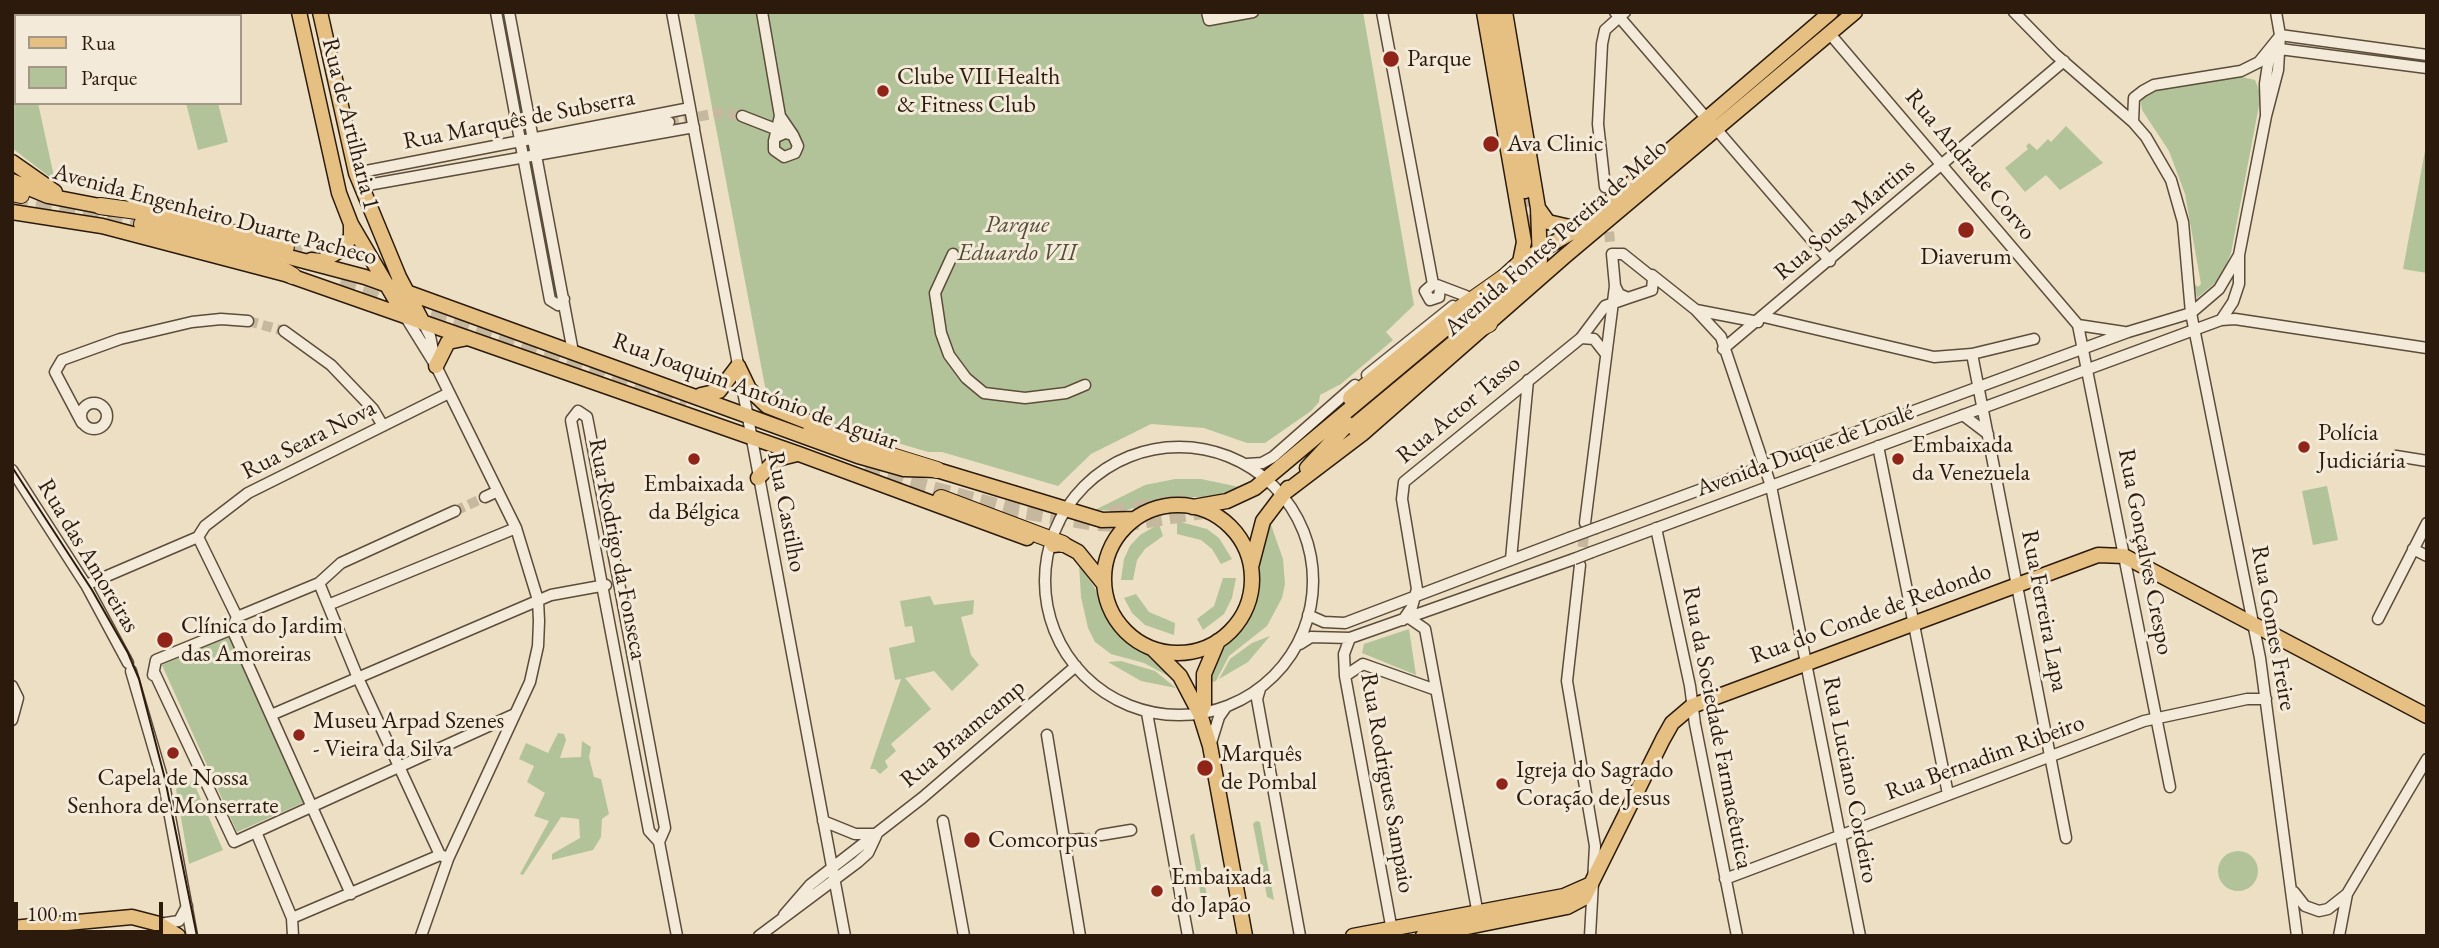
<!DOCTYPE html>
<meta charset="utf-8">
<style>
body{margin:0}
#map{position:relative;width:2439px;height:948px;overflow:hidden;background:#ecdfc4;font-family:"EB Garamond",serif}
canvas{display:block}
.frame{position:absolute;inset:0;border:14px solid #2c1b0c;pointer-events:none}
.legend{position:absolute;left:14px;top:14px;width:228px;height:91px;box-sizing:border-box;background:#f3ead9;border:2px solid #a39787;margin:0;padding:9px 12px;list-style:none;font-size:21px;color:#2c1b0c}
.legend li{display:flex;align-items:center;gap:14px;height:35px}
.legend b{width:35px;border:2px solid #a39787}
.scale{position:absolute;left:14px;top:902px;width:149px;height:32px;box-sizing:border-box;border:4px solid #2c1b0c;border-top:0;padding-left:9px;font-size:21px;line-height:24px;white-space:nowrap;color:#2c1b0c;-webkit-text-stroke:5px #f3ead9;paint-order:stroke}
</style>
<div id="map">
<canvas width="2439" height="948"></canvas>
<div class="frame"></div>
<ul class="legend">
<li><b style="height:9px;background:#e6c082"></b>Rua</li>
<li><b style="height:19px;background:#b2c399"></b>Parque</li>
</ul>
<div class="scale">100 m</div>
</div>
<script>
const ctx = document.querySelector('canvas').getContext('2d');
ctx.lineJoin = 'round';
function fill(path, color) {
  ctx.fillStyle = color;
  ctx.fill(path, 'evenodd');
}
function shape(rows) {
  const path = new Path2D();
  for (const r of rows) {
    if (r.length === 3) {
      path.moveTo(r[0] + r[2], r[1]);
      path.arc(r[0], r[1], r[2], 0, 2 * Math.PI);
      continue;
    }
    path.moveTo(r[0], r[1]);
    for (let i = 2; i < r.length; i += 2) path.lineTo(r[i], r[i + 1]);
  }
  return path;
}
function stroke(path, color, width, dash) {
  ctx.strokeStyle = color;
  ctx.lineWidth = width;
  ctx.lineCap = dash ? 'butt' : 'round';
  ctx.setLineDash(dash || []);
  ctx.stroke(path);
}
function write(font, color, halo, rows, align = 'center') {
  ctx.font = font + ' "EB Garamond",serif';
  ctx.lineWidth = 6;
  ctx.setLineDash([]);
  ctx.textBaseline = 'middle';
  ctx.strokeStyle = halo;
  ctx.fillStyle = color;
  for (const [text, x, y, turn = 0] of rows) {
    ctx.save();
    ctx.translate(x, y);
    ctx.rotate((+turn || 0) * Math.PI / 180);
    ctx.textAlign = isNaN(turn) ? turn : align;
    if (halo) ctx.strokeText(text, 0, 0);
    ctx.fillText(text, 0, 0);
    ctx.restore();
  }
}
const green = shape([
 [12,12,18,12,19,16,16,16,16,103,38,103,55,181,12,148],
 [694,12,1363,12,1414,305,1386,332,1393,340,1341,384,1320,395,1319,402,1311,411,1265,443,1247,443,1204,428,1151,424,1091,454,1058,486,942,452,928,452,788,410,767,397],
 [2242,77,2255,80,2261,95,2231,253,2220,279,2197,298,2194,283,2198,287,2201,284,2185,194,2169,151,2142,110,2141,102,2144,95,2154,89],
 [186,103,218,103,228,142,198,150],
 [2066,126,2103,163,2060,190,2046,175,2025,192,2005,168,2028,149,2026,146,2029,143,2037,150,2048,139,2051,142],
 [2425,151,2427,151,2427,273,2403,269],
 [1201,479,1244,488,1209,497,1167,497,1124,511,1095,510,1145,485,1175,479],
 [2327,486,2338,540,2313,545,2302,491],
 [1177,521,1207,529,1219,538,1232,559,1221,564,1212,549,1201,540,1177,534],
 [1270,522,1283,559,1285,584,1282,598,1267,626,1229,656,1216,681,1209,683,1210,674,1222,650,1246,626,1256,606,1260,585,1260,551],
 [1159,524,1163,536,1145,549,1137,560,1133,580,1121,580,1124,559,1130,546,1140,535],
 [1079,564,1095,588,1104,615,1115,632,1153,658,1172,678,1144,663,1111,654,1095,642,1088,628,1081,597],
 [1223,578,1236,578,1232,598,1224,614,1203,630,1197,619,1214,606],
 [1136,594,1149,612,1175,623,1174,635,1145,625,1132,613,1124,598],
 [930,596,934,605,974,600,973,614,961,617,971,655,979,665,952,691,934,671,905,678,931,709,891,744,896,751,885,761,888,767,880,774,875,769,870,769,901,679,895,680,889,648,915,642,912,626,905,627,900,601],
 [1409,629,1416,675,1362,653,1364,644],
 [230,635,305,802,237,832,162,665],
 [1270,636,1248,662,1219,679,1230,659,1252,643],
 [1121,661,1155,671,1176,688,1141,681,1108,662],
 [558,733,564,734,566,740,560,758,581,757,582,741,591,747,589,757,594,777,601,779,609,814,602,819,601,837,593,850,552,860,552,854,580,838,579,819,561,817,523,875,520,874,549,821,534,816,545,793,527,782,534,766,519,759,526,743,548,753],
 [193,781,223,850,189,864,176,789],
 [1256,821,1260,822,1274,900,1267,897,1253,824],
 [1194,833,1210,910,1204,913,1190,836],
 [2238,871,20]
]);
const minorTunnel = shape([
 [669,122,718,113,742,116],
 [1605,187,1610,242],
 [248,321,284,331],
 [455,511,485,497],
 [1581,562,1585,526],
 [1081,839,1101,835]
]);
const highwayTunnel = shape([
 [1525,191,1533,250],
 [12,201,154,230],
 [286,247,319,263],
 [339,286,685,407],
 [1321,424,1351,398],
 [864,471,1004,508,1095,523,1123,524,1209,510],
 [1110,513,1185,502]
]);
const minor = shape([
 [496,12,550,300,558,305,564,299],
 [509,12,573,352],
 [672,12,845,936],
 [762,12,780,116,793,135],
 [1207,12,1209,20,1253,12],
 [1382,12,1433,284],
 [1615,12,1707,119],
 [2014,12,2055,54,2133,122,2146,137,2171,180,2183,222,2191,313,2260,658,2297,936],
 [1830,34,2078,325,2170,787],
 [2280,35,2427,55],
 [2280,49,2427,68],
 [2266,114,2265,84,2270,51],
 [742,116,783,132],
 [2133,122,2134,98,2143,91,2154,85,2241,71,2259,62,2280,36],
 [1717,130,1830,261],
 [776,137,785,133,793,135,798,146,795,153,784,157,774,150,774,141,780,116],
 [535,147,669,122],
 [356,173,690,108],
 [362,186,694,127],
 [1605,187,1598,124,1602,44,1605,30,1625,12],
 [953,254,935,293,941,333,949,355,966,378,984,393,1025,398,1066,393,1085,385],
 [1652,275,1696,310,1758,322],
 [1433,284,1425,291,1430,300,1439,297,1440,288],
 [1437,285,1466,296],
 [1696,310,1721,337,1771,486,1860,936],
 [405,316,436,366,516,528,538,600,539,621,538,646,530,682,448,859,421,936],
 [1764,317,1934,357,1972,354,2066,838],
 [2221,320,2233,302,2239,284,2239,255],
 [423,323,430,336,435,360],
 [2078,325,2124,332],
 [284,331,331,365,373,409,383,426],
 [1581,338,1594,339,1605,353],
 [1723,349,2064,61],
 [1972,354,2034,339],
 [1367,375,1453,306],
 [94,416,13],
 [1963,415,1988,434],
 [82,423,55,372,62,360,120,339,192,322,221,319,248,321],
 [1878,446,1948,794],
 [1179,581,134],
 [2396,456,2427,461],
 [1247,464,1262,463,1273,457,1355,385],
 [12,470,86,585,128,663],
 [485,497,498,491],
 [1585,523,1615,286,1612,254,1623,254,1653,278,1652,290,1628,298,1619,294,1615,286],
 [1596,528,2128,332,2191,313,2219,289,2239,255,2266,116,2278,70,2280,35,2276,12],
 [1656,528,1690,686,1695,724,1737,936],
 [198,537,205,526,248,493,449,393],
 [2413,549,2427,556],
 [1592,552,2221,320,2235,319,2427,348],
 [1511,559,1528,380],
 [1580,565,1567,681,1595,846,1590,936],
 [319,583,341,563,455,511],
 [86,585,198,537,237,617],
 [328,605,358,678,440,855],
 [1308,615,1324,622,1345,623,1569,538],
 [237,617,319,583,328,605,516,528],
 [237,617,232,629,351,894],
 [1409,618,1425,629,1479,920],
 [2378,619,2427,523],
 [1403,620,1412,607,1417,589,1402,499,1404,482,1581,338,1605,306,1628,298],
 [1350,638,1344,654,1345,676,1393,936],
 [1300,644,1311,637,1350,638,1574,559],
 [131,671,164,784,192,936],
 [155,674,234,842,515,714],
 [153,675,156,660,232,629],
 [1345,676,1363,664,1436,690],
 [12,686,18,698,12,720],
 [1260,689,1257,699,1300,936],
 [1147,713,1188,936],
 [271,715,551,595,606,585],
 [1047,735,1080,936],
 [1210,746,1219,717,1226,707],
 [823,821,855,834,877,834],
 [943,821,964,936],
 [256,832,292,918,293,936],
 [1101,835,1131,830],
 [1063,841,1081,839],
 [659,842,665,828,619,583,587,417,578,411,571,420,602,585,649,831,659,842,677,936],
 [1725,879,2144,721,2247,699,2266,699],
 [2294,892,2305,906,2319,911,2328,909,2347,894],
 [784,915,810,885,922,798,1076,666],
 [292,918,440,855,445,857],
 [159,924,179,921,187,906],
 [759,936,858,862,868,853,876,836],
 [2339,936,2347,894,2427,759]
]);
const major = shape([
 [299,12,339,193,351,224,405,316],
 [320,12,356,173,399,277,423,323],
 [1484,12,1524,242,1520,262],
 [1495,12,1525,191],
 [12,162,55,192],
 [12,181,48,196,110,208],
 [1538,208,1548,222,1578,229],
 [12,212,102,226,285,274,799,454,1027,538],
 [251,247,365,277,858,456,904,469,937,470,1102,520,1135,519],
 [311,260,322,261,341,250,351,237,351,224],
 [1496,284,1520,262,1578,229,1831,12],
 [1455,335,1540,261,1538,208,1505,12],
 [436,366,448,342,468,338],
 [738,366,749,389,767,406,826,429],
 [701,395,719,391,738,366],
 [1307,468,1348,424],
 [758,478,777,459,797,454],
 [1283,494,1362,434,1565,256,1855,12],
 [1178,579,74],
 [1193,507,1227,501,1255,488,1474,305],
 [1053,545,1063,544,1078,552,1104,584],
 [1251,567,1263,521,1288,488],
 [1153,649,1180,676,1200,714,1210,746,1245,936],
 [1200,714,1204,705,1204,674,1218,641],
 [12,928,132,917,159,924,178,936],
 [1353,936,1564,896,1589,885],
 [1423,936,1567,907,1584,898,1663,739,1672,723,1692,706,2098,555,2124,556,2427,716]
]);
const highway = shape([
 [12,193,21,195],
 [100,206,167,215,286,247],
 [142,224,261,257,293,276],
 [1351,398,1459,309,1503,278],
 [1354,427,1462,337,1489,324],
 [811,431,937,470],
 [941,498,1063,544]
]);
const tram = shape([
 [12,467,92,590,128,653,139,679,165,779,197,936]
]);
const minorBridge = shape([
 [1569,538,1596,528],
 [1574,559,1592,552]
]);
const markers = [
 [1391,59,9,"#8f2418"],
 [883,91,7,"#8f2418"],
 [1491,144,9,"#8f2418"],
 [1966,230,9,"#8f2418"],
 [2304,447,7,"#8f2418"],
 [694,459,7,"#8f2418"],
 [1898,459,7,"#8f2418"],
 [165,640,9,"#8f2418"],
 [299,735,7,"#8f2418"],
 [173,753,7,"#8f2418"],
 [1205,768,9,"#8f2418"],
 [1502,784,7,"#8f2418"],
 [972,840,9,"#8f2418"],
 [1157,891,7,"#8f2418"]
];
const poiNames = [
 ["Parque",1407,59],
 ["Clube VII Health",897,77],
 ["& Fitness Club",897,105],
 ["Ava Clinic",1507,144],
 ["Diaverum",1966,257,"center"],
 ["Polícia",2318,433],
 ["Judiciária",2318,461],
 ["Embaixada",1912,445],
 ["da Venezuela",1912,473],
 ["Embaixada",694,484,"center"],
 ["da Bélgica",694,512,"center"],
 ["Clínica do Jardim",181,626],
 ["das Amoreiras",181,654],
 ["Museu Arpad Szenes",313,721],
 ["- Vieira da Silva",313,749],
 ["Marquês",1221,754],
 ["de Pombal",1221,782],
 ["Igreja do Sagrado",1516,770],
 ["Coração de Jesus",1516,798],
 ["Capela de Nossa",173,778,"center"],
 ["Senhora de Monserrate",173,806,"center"],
 ["Comcorpus",988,840],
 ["Embaixada",1171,877],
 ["do Japão",1171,905]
];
const streetNames = [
 ["Rua Marquês de Subserra",519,120,-11],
 ["Rua de Artilharia 1",350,124,76],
 ["Rua Andrade Corvo",1970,165,50],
 ["Avenida Engenheiro Duarte Pacheco",215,215,15],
 ["Rua Sousa Martins",1845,220,-40],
 ["Avenida Fontes Pereira de Melo",1556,238,-41],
 ["Rua Joaquim António de Aguiar",755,392,20],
 ["Rua Actor Tasso",1459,410,-40],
 ["Rua Seara Nova",309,440,-27],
 ["Avenida Duque de Loulé",1805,451,-20],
 ["Rua Castilho",786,512,79],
 ["Rua Rodrigo da Fonseca",617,549,79],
 ["Rua Gonçalves Crespo",2145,552,79],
 ["Rua das Amoreiras",88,556,59],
 ["Rua Ferreira Lapa",2044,611,79],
 ["Rua do Conde de Redondo",1871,614,-20],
 ["Rua Gomes Freire",2273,628,80],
 ["Rua da Sociedade Farmacêutica",1717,728,79],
 ["Rua Braamcamp",963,734,-40],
 ["Rua Bernadim Ribeiro",1985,758,-20],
 ["Rua Luciano Cordeiro",1850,780,79],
 ["Rua Rodrigues Sampaio",1387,783,80]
];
const parkNames = [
 ["Parque",1017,225],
 ["Eduardo VII",1017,253]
];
fill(green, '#b2c399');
stroke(minorTunnel, '#c6b89f', 10, [10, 5]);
stroke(highwayTunnel, '#c6b89f', 16, [16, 8]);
stroke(minor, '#5c4c3a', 13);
stroke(major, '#2c1b0c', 17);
stroke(highway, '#2c1b0c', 18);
stroke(minor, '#f3ead9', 10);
stroke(major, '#e6c082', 14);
stroke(highway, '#e6c082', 16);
stroke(tram, '#2c1b0c', 2);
stroke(minorBridge, '#5c4c3a', 13, []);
stroke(minorBridge, '#f3ead9', 10);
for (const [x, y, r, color] of markers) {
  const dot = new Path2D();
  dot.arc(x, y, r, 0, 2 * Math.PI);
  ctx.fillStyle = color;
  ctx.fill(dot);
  stroke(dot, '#f3ead9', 2.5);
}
write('24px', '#2c1b0c', '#f3ead9', poiNames, 'left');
write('24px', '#2c1b0c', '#f3ead9', streetNames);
write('italic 24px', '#544d36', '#f3ead9', parkNames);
</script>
